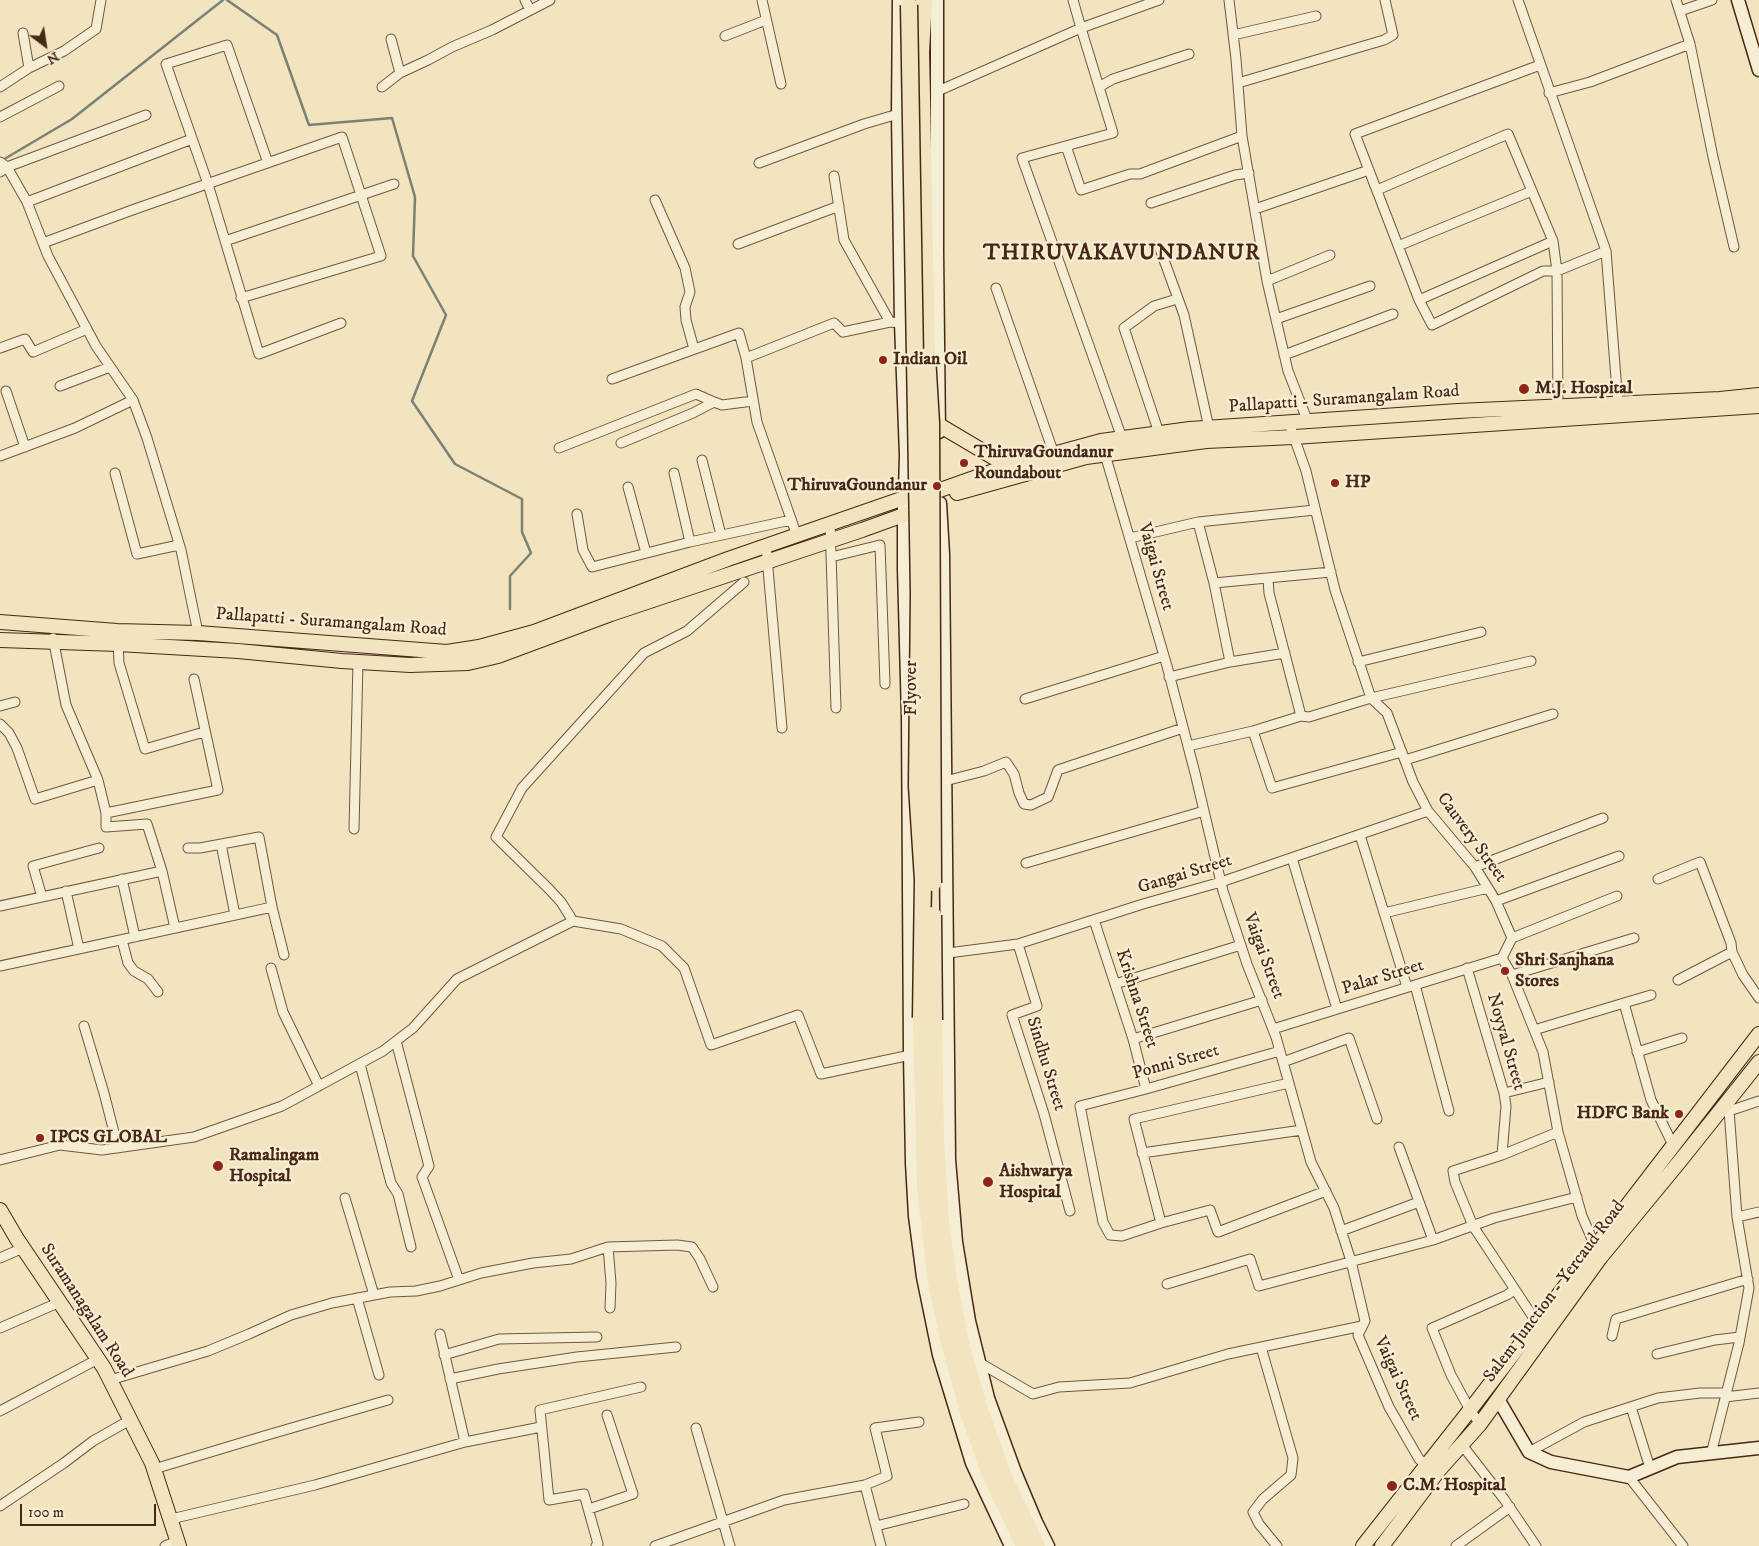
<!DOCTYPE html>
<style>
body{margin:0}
#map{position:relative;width:1759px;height:1546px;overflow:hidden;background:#f1e4bf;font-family:"IM FELL DW Pica",serif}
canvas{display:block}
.north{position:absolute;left:20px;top:20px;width:50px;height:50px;-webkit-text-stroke:4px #f6edd5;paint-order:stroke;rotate:149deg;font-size:14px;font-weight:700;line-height:20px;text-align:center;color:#492717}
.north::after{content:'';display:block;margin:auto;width:18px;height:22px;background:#492717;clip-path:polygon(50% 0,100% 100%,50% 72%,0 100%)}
.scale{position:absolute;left:20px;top:1504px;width:136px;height:22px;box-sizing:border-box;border:2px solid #492717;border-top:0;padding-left:6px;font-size:15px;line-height:18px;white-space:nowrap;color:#492717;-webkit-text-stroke:4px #f6edd5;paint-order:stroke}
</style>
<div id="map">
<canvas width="1759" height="1546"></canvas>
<div class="north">N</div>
<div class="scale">100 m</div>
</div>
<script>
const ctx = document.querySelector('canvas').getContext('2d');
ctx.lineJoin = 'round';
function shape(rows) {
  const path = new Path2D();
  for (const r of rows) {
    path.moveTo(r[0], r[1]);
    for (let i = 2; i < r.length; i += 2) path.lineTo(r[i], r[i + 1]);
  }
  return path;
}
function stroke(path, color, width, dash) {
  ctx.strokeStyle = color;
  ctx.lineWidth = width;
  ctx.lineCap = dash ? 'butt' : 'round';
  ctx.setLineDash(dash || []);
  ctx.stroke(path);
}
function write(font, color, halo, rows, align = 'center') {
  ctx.font = font + ' "IM FELL DW Pica",serif';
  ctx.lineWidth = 4.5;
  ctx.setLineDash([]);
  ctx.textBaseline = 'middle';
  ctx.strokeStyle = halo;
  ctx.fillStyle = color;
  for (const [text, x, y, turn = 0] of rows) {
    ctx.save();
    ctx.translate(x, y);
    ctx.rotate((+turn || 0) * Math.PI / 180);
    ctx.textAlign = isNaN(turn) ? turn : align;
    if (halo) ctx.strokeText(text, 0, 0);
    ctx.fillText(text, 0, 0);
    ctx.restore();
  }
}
const stream = shape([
 [227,0,277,35,309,125,392,118,415,197,413,256,446,315,412,401,455,464,522,499,522,532,531,553,510,576,510,609],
 [1,161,72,119,223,0]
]);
const street = shape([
 [525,0,530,10],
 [762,0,781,84],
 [1073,0,1081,28,1159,0],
 [1229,0,1236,59,1242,136,1267,281,1288,371,1308,422],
 [1518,0,1606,251,1618,404],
 [1676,0,1690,44,1713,157,1734,247],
 [1680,11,1712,0],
 [23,33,29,68],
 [1233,35,1316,16],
 [725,36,766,20],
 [391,39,400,73],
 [1540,65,1355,134,1419,300,1432,325,1543,271,1557,271,1606,251],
 [1238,83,1384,40,1393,35,1385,0],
 [0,87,29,68,64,51,96,29,101,0],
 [382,87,400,73,428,60,452,47,492,30,550,0],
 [1099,87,1113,79,1189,54],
 [938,91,1081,28,1113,133,1022,158,1122,438],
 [1549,93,1590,82,1690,44],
 [0,117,59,86],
 [1066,146,1081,190,1130,174,1140,174,1242,136],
 [0,162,7,167,27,202,48,256,96,346,133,400,147,438,181,550,198,633],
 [268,163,227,45,166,64,208,184,259,354,341,323],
 [759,163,864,124,898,114],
 [0,172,7,167,146,115],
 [834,176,844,240,890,322],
 [1377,190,1508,134,1553,241,1557,271,1558,407],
 [655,200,685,268,690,292,685,307,686,320,694,349],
 [27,202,192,139],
 [1151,203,1235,175,1249,173],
 [1255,209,1369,170],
 [225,241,394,184],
 [43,243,135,209,342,137,381,256,241,298],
 [738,244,839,206],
 [1398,246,1532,191],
 [1160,249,1184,315,1209,428],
 [1267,281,1330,255],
 [996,288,1054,454],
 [1419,300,1553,241],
 [1276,319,1370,286],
 [0,348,25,339,33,352,87,329],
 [1284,355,1393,314],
 [746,358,834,323,843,332,890,322,901,323],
 [612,379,739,333,746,358,757,422,797,536],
 [60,386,110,367],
 [6,391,25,447],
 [1289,423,1306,471,1335,590,1371,698,1387,713,1413,782,1428,811,1475,867,1496,901,1512,938,1502,958,1512,975,1543,1052,1558,1132,1582,1216,1595,1246],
 [1159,433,1124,328,1154,306,1177,299],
 [621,443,693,413,714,402],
 [559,448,696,394,714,402,722,405,753,401],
 [1104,451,1167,666,1195,773,1223,891,1247,964,1276,1037,1311,1162,1334,1208,1351,1261,1365,1321,1358,1335,1389,1407,1419,1459,1426,1465],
 [0,456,75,428,133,400],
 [702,460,721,535],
 [115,473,137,554,179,545],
 [674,473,690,542],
 [628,487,646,553],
 [577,514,583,550,592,567,690,542,791,520],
 [1198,522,1214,583,1230,662],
 [830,523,836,708],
 [1130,538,1198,522,1315,510],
 [766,546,782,728],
 [831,557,880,545,885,684],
 [1268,579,1269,593,1301,716],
 [1214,583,1331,572],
 [53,638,66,705,98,780,106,813,106,827,147,824,162,871],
 [118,641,119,663,145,749,204,732],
 [1358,662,1481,632],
 [1169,677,1230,662,1285,653],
 [1025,699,1164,656],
 [0,706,15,702],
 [0,724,9,733,17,748,35,799,98,780],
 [1253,731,1272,788,1402,752],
 [1188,746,1253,731,1301,716,1309,717,1371,698,1531,661],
 [1405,760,1553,714],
 [945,781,984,771,1006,762,1014,774,1019,793,1024,804,1031,805,1048,797,1058,770,1183,728],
 [106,813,218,790,194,679],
 [354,829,358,662],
 [1360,835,1407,987],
 [221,844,235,915],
 [188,848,200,848,259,837,272,907,284,955],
 [1292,858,1337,1009],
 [1026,863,1204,811],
 [1475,867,1603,818],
 [122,879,135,937],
 [1658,879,1700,862,1731,943,1732,952,1743,975,1759,998],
 [66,891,79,949],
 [42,897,33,866,99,848],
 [1496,901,1619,856],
 [0,906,162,871,175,928],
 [1384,913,1488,888],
 [1094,920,1133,1039,1146,1089],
 [573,921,561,902,549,889,496,837,522,788,644,653,687,631,744,582],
 [1512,938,1617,896],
 [122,940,128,963,134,971,148,979,158,992],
 [1018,944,1037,1006,1012,1015,1044,1114,1070,1211],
 [948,953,1018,944,1143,904,1221,882,1428,811],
 [0,966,272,907],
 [271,968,283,1012,319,1086],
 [1467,968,1504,1093,1506,1106,1502,1155],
 [1512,975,1634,938],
 [1678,980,1732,952],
 [1115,984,1241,945],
 [1415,985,1449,1111],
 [1624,1003,1651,995],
 [84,1026,104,1093,118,1148],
 [1273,1029,1502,958],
 [1534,1030,1624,1003,1651,1100,1673,1145],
 [1133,1039,1262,1000],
 [396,1041,429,1166,422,1177,459,1280],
 [1280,1051,1146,1089,1080,1106,1103,1222,1110,1235,1122,1236,1161,1223,1134,1119,1289,1083],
 [1637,1052,1682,1038],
 [1283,1062,1349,1038,1377,1119],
 [360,1064,391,1183,398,1194,411,1247],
 [1504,1093,1549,1082],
 [1729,1110,1737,1217,1759,1212],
 [1726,1112,1759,1101],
 [1399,1147,1433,1240],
 [1142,1153,1302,1130],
 [0,1160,60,1145,102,1150,194,1137,282,1106,383,1051,413,1028,457,979,573,921,621,929,662,946,684,968,711,1045,798,1015,821,1074,915,1054],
 [345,1198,374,1295],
 [1161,1223,1210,1210,1218,1232,1326,1191],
 [1341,1231,1419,1202],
 [608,1247,611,1283,610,1308],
 [0,1258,23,1248],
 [1167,1284,1250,1259,1259,1286,1433,1240,1494,1218,1577,1197],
 [357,1298,379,1375],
 [1537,1323,1473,1226,1455,1182,1453,1171,1502,1155,1558,1132],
 [0,1328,60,1302],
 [440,1334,465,1442],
 [1612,1336,1616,1319,1748,1279],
 [1261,1347,1293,1458,1291,1475,1263,1499,1253,1512,1259,1524,1277,1546],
 [1657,1354,1715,1340,1740,1337],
 [444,1355,499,1339,597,1337],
 [980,1363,1033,1394,1059,1387,1130,1383,1228,1354,1362,1326],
 [450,1379,498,1369,577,1357,676,1347],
 [110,1380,208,1351,249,1334,291,1315,332,1303,390,1292,416,1291,440,1286,481,1273,533,1263,571,1259,608,1247,677,1245,692,1247,700,1259,713,1287],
 [1725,1397,1759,1393],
 [1631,1407,1650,1468],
 [0,1411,98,1359],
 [1480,1424,1470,1410,1451,1375,1432,1328,1507,1295,1514,1290],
 [696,1428,730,1546],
 [1462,1445,1504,1499,1536,1546],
 [1529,1452,1584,1422,1658,1398,1700,1393,1726,1393],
 [1711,1454,1739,1343,1749,1288,1737,1217],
 [154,1469,264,1436,388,1400],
 [1629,1477,1683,1546],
 [865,1485,887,1476,875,1428,919,1422],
 [0,1506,64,1463,93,1441,130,1420],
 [589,1509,633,1494,607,1415],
 [171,1519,315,1485,465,1442,541,1427],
 [876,1526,964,1504],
 [165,1546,178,1541],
 [596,1546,598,1544,584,1494,549,1500,540,1410,641,1387],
 [655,1546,784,1500,865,1485,881,1546],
 [1456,1546,1510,1507]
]);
const secondary = shape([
 [899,0,898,114,901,323,906,455,905,492],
 [937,0,937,251,939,432],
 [1738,0,1759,70],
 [904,498,904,569,908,717,910,1054,912,1163,915,1216,923,1277,939,1355,972,1463,1011,1546],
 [940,503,943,554,949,1160,956,1242,969,1321,988,1398,1015,1472,1036,1522,1048,1546],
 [1498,1399,1529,1452,1551,1462,1629,1477,1677,1457,1759,1448]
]);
const primary = shape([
 [939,425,1008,466],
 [940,490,1002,468,1101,441,1190,429,1458,411,1720,399,1759,395],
 [957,493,1086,457,1206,441,1294,437,1759,406],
 [0,622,117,631,198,633,447,652,479,647,534,632,728,559,904,498],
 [0,640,118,644,238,651,342,661,410,665,468,663,498,656,611,614,862,530,912,512],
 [0,1210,17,1239,104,1368,152,1463,179,1546],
 [1363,1546,1470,1410,1759,1034],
 [1382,1546,1439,1470,1480,1424,1600,1258,1680,1161,1759,1062]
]);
const highway = shape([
 [924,0,921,52,922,97,927,356],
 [921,1018,925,1188,936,1282,949,1343,968,1412,989,1472,1024,1546],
 [934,1020,936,1141,941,1224,950,1285,961,1344,979,1407,1004,1477,1037,1546]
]);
const highwayBridge = shape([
 [909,5,919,593,917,786,923,880,921,1018],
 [927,356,931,423,933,883],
 [933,915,934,1020]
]);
const markers = [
 [883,360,5,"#8f2418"],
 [1524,389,6,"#8f2418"],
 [964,463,5,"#8f2418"],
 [1335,483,5,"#8f2418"],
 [937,486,5,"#8f2418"],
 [1505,971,5,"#8f2418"],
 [1679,1114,5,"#8f2418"],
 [40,1138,5,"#8f2418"],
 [218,1166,6,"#8f2418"],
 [988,1182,6,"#8f2418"],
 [1392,1486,6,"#8f2418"]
];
const poiNames = [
 ["Indian Oil",893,360],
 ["M.J. Hospital",1535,389],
 ["ThiruvaGoundanur",974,453],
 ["Roundabout",974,474],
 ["HP",1345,483],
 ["ThiruvaGoundanur",927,486,"right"],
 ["Shri Sanjhana",1515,961],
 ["Stores",1515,982],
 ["HDFC Bank",1669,1114,"right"],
 ["IPCS GLOBAL",50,1138],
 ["Ramalingam",229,1156],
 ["Hospital",229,1177],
 ["Aishwarya",999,1172],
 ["Hospital",999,1193],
 ["C.M. Hospital",1403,1486]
];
const streetNames = [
 ["Pallapatti - Suramangalam Road",1344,400,-4],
 ["Vaigai Street",1155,567,74],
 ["Pallapatti - Suramangalam Road",331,623,4],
 ["Flyover",912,688,-90],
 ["Cauvery Street",1471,838,54],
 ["Gangai Street",1185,875,-17],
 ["Vaigai Street",1263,956,70],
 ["Palar Street",1383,978,-17],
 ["Krishna Street",1136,999,72],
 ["Noyyal Street",1505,1042,74],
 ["Ponni Street",1176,1063,-16],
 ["Sindhu Street",1045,1064,73],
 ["Salem Junction - Yercaud Road",1555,1292,-53],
 ["Suramanagalam Road",86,1311,57],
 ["Vaigai Street",1397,1379,65]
];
const districtNames = [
 ["THIRUVAKAVUNDANUR",1122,254]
];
stroke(stream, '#7a8275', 2.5);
stroke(street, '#735641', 11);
stroke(secondary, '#492717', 15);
stroke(primary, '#492717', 16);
stroke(highway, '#492717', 19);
stroke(street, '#f6edd5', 9);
stroke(secondary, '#f6edd5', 12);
stroke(primary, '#f1e4bf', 14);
stroke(highway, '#f1e4bf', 16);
stroke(highwayBridge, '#492717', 19, []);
stroke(highwayBridge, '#f1e4bf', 16);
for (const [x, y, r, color] of markers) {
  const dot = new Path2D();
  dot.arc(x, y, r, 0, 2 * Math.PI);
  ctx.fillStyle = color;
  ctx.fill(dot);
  stroke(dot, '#f6edd5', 2);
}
write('bold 18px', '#492717', '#f6edd5', poiNames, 'left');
write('18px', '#492717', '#f6edd5', streetNames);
ctx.letterSpacing = '1px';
write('bold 22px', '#492717', '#f6edd5', districtNames);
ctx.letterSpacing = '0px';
</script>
